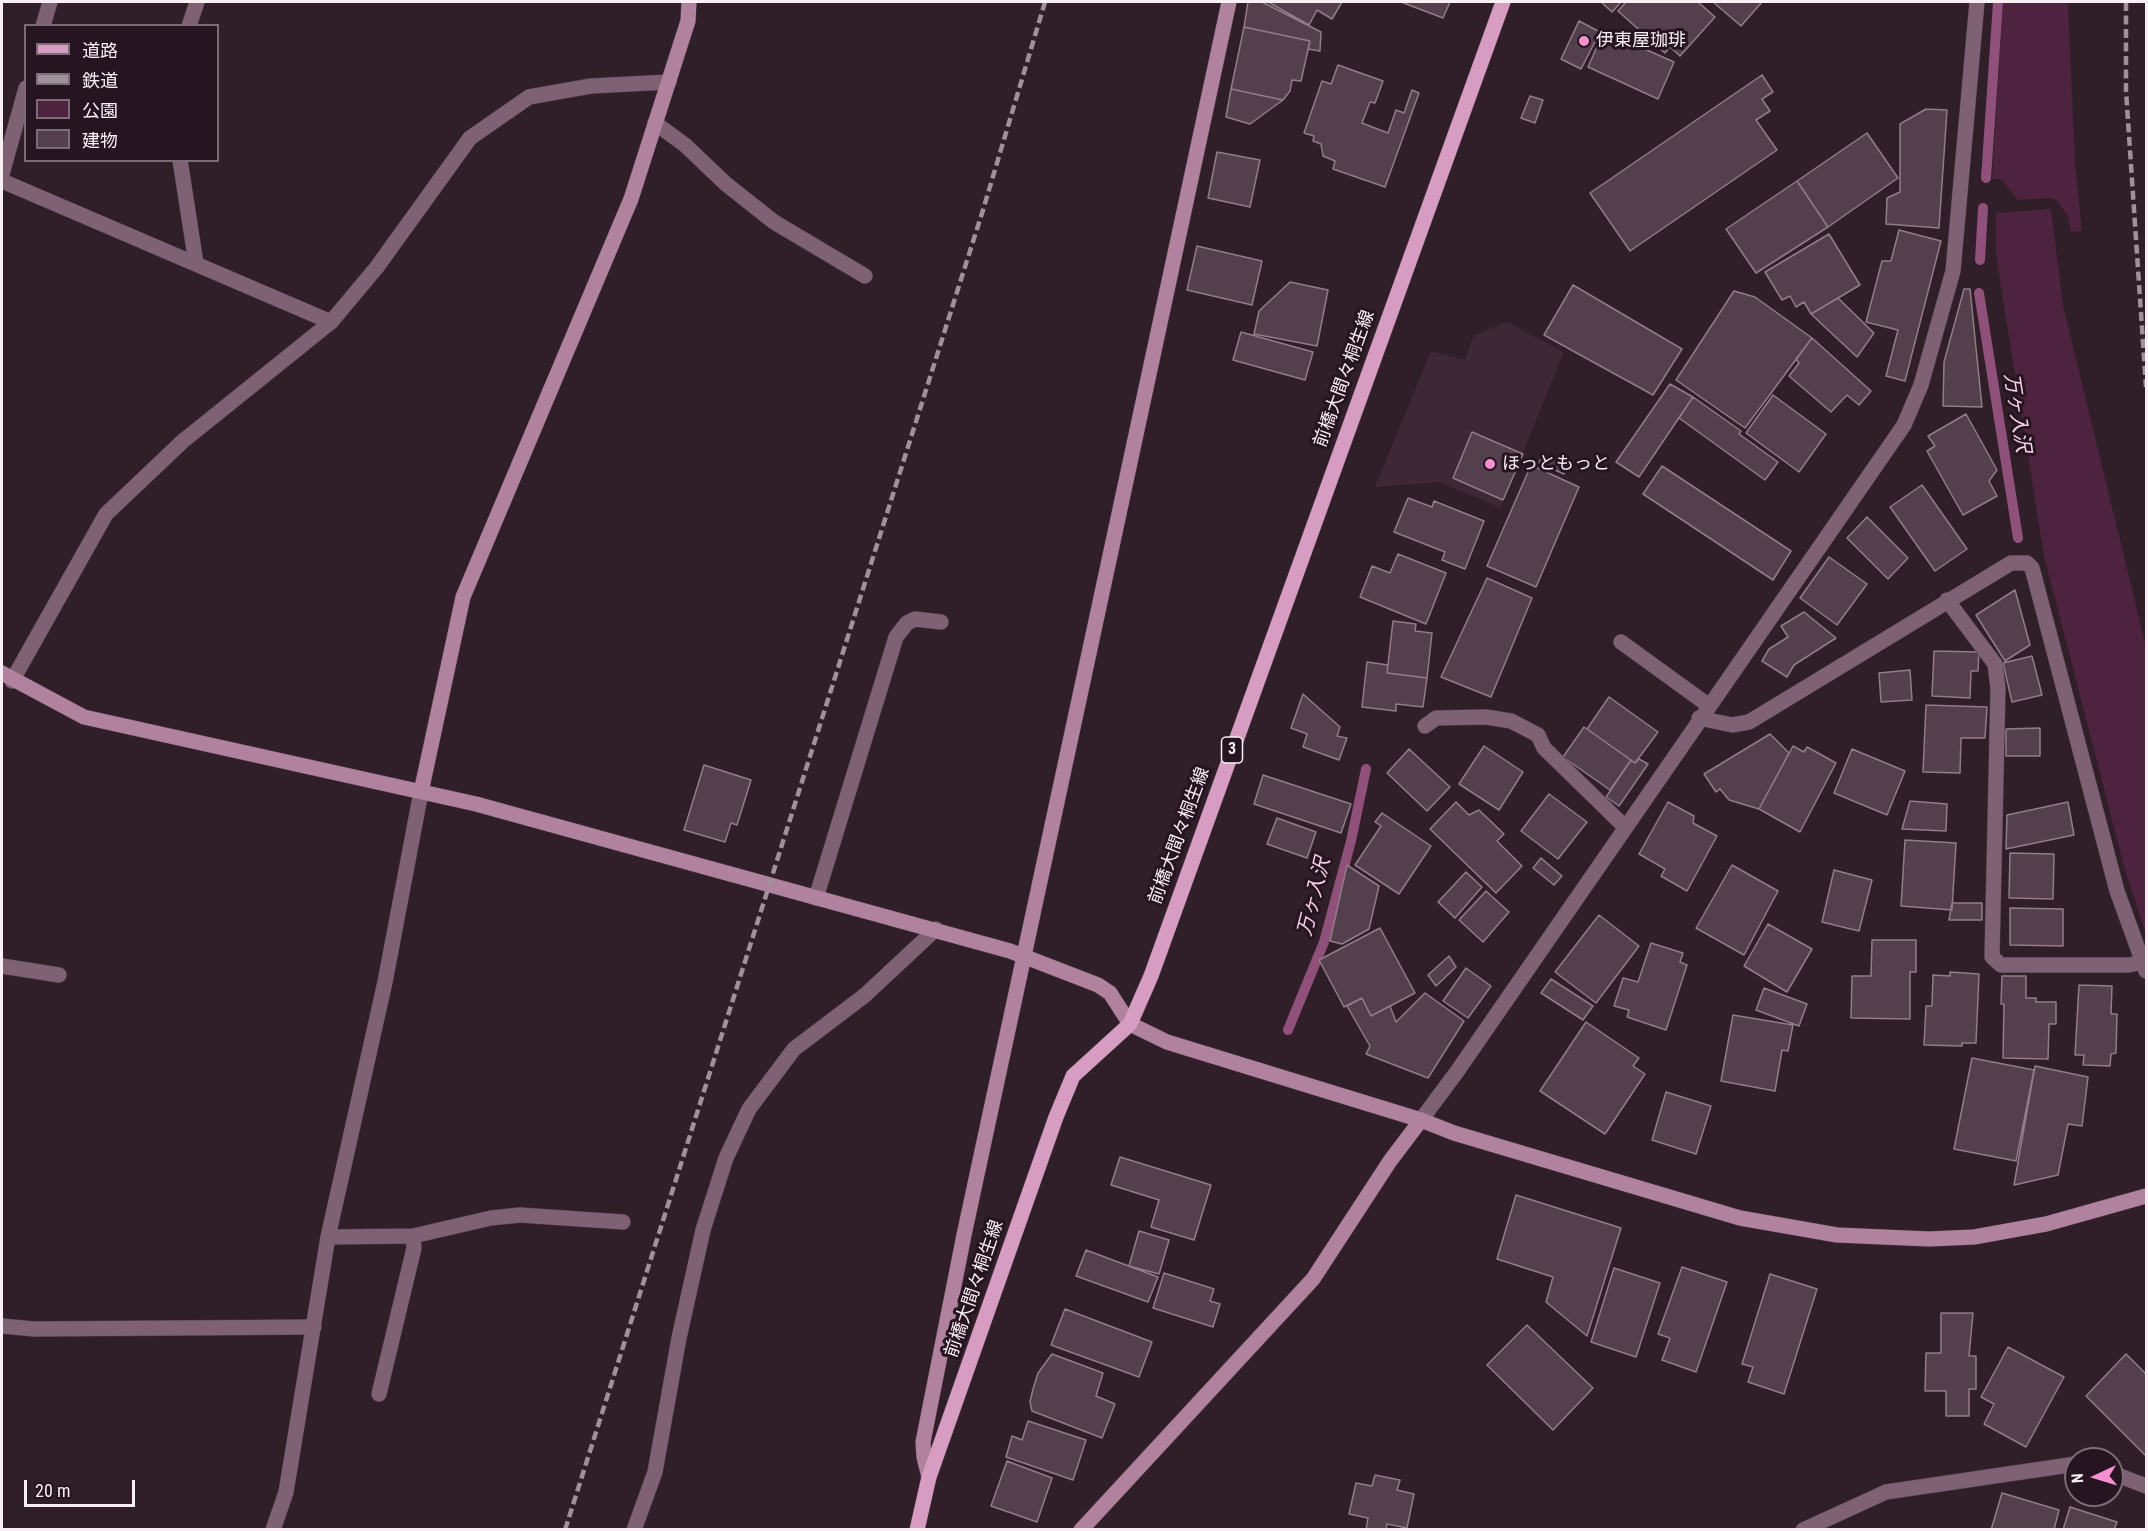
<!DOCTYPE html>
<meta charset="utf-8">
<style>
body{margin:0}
#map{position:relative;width:2148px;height:1531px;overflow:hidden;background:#301e29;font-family:"Roboto Condensed","Noto Sans JP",sans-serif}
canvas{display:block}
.frame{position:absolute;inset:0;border:3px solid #fbeff6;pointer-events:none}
.legend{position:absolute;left:24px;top:24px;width:195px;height:138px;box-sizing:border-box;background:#261520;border:2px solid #7b6c76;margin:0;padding:8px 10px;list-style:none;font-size:18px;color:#fbeff6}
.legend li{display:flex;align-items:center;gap:12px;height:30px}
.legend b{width:30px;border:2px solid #7b6c76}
.north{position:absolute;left:2064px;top:1447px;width:60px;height:60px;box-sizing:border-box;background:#261520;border:2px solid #7b6c76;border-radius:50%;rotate:266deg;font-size:16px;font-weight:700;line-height:24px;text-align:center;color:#fbeff6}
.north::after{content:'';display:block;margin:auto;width:21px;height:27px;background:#f590d1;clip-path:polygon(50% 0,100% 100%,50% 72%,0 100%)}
.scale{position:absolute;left:24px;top:1480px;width:111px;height:27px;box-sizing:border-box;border:3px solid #fbeff6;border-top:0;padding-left:8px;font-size:18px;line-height:21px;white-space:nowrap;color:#fbeff6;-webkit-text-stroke:4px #261520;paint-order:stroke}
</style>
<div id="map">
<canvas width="2148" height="1531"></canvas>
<div class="frame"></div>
<ul class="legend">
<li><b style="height:8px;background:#d79cc1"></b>道路</li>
<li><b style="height:8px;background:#9f9099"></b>鉄道</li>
<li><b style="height:16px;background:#4e233f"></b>公園</li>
<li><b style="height:16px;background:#54404c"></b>建物</li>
</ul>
<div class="north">N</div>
<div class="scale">20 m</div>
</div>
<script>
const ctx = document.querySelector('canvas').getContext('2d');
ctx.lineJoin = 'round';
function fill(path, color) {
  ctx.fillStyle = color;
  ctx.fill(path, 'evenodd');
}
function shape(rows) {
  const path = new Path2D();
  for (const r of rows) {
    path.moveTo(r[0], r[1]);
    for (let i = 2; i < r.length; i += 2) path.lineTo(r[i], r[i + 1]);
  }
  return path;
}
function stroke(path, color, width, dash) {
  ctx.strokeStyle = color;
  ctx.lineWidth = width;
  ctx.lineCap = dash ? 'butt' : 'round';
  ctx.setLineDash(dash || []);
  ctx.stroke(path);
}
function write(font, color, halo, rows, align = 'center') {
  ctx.font = font + ' "Roboto Condensed","Noto Sans JP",sans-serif';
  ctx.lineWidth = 6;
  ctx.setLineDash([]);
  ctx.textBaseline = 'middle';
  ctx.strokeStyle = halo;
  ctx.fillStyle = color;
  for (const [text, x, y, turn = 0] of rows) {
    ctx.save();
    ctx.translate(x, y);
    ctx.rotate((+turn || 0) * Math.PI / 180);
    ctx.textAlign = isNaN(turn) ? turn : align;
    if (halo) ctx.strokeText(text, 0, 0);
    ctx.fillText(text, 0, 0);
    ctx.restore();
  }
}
const built = shape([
 [1507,322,1564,352,1500,508,1440,482,1375,487,1431,351,1465,360,1474,335]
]);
const green = shape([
 [2003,2,2068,2,2075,163,2082,231,2071,232,2068,217,2057,201,2051,198,2018,200,2001,179,1992,179],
 [2051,209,2063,305,2146,647,2146,934,2125,870,2044,556,1996,255,1996,213]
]);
const stream = shape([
 [1986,178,1998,2],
 [1980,260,1983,208],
 [1979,293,2018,538],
 [1288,1030,1324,942,1351,841,1366,769]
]);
const building = shape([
 [1248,2,1262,2,1321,32,1320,51,1308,49,1310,41,1244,27,1248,2],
 [1268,2,1342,2,1332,19,1317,10,1309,25,1268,2],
 [1401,2,1450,2,1443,18,1401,2],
 [1601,2,1621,2,1612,12,1601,2],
 [1626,2,1698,2,1715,17,1680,56,1670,47,1665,53,1618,11,1626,2],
 [1713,2,1762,2,1741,26,1713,2],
 [1579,21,1600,32,1581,69,1561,59,1579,21],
 [1244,27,1310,41,1301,81,1292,80,1290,91,1283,100,1231,89,1244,27],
 [1604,31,1674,62,1658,99,1588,67,1604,31],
 [1338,65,1383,81,1375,103,1370,102,1362,123,1388,133,1396,110,1404,113,1412,90,1419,93,1385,187,1333,169,1335,161,1323,156,1321,144,1313,141,1314,136,1304,133,1322,81,1331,84,1338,65],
 [1762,75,1773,92,1762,99,1770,111,1756,120,1777,150,1630,251,1590,193,1762,75],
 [1231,89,1283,100,1250,124,1226,117,1231,89],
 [1530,96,1543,100,1535,123,1521,118,1530,96],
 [1926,109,1947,110,1939,228,1886,224,1887,198,1900,192,1900,124,1926,109],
 [1867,133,1898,178,1828,227,1797,181,1867,133],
 [1217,152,1260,160,1250,207,1208,198,1217,152],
 [1797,181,1828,227,1756,273,1726,229,1797,181],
 [1899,230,1941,241,1905,381,1886,376,1898,330,1866,322,1882,261,1891,261,1899,230],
 [1829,234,1860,285,1811,314,1804,302,1796,307,1790,296,1782,300,1765,272,1829,234],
 [1197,246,1262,261,1252,305,1187,290,1197,246],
 [1290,282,1328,290,1317,346,1254,334,1259,311,1290,282],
 [1573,285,1682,349,1653,395,1544,335,1573,285],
 [1964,289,1970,289,1982,407,1943,406,1944,362,1964,289],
 [1734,291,1755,297,1812,338,1745,428,1676,380,1734,291],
 [1838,298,1874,333,1857,357,1811,314,1838,298],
 [1241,332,1313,352,1305,380,1233,360,1241,332],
 [1812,338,1871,391,1859,405,1847,395,1831,412,1789,376,1799,363,1796,359,1812,338],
 [1670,384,1693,397,1639,477,1616,462,1670,384],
 [1773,395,1826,434,1799,472,1746,433,1773,395],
 [1693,397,1741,431,1739,434,1778,462,1765,480,1679,418,1693,397],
 [1966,414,1997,470,1989,481,1997,496,1963,515,1927,451,1935,446,1928,436,1966,414],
 [1472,432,1523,454,1503,500,1453,478,1472,432],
 [1542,455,1567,465,1564,474,1539,463,1542,455],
 [1531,465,1579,487,1536,587,1487,566,1531,465],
 [1662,466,1791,551,1773,580,1643,494,1662,466],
 [1922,485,1967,549,1935,571,1890,507,1922,485],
 [1408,498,1432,507,1434,501,1484,521,1465,569,1442,560,1445,552,1394,532,1408,498],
 [1867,517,1908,558,1888,579,1847,538,1867,517],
 [1398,554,1446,573,1426,624,1360,597,1372,566,1390,573,1398,554],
 [1829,557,1867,584,1837,625,1800,598,1829,557],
 [1487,578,1532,598,1491,697,1441,677,1487,578],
 [2015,590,2030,645,2005,661,1976,615,2015,590],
 [1804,612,1836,638,1794,665,1787,677,1762,661,1769,649,1788,637,1781,626,1804,612],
 [1393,621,1416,624,1415,631,1432,633,1427,678,1387,673,1393,621],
 [1934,651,1979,652,1978,671,1971,671,1970,698,1932,696,1934,651],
 [2032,656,2042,695,2012,702,2003,663,2032,656],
 [1367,662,1388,665,1387,673,1427,678,1423,707,1396,704,1396,711,1362,707,1367,662],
 [1910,670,1912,700,1881,702,1879,673,1910,670],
 [1303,694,1340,727,1337,736,1347,738,1339,760,1303,747,1307,734,1291,728,1303,694],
 [1609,697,1658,732,1635,763,1587,729,1609,697],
 [1926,705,1987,707,1985,738,1961,738,1960,773,1923,772,1926,705],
 [1584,727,1631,760,1610,790,1563,757,1584,727],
 [2040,728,2040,756,2006,756,2006,729,2040,728],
 [1770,734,1789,753,1759,809,1729,800,1720,789,1716,792,1704,774,1770,734],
 [1484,746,1523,772,1499,810,1459,784,1484,746],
 [1793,746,1804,752,1807,747,1836,763,1800,832,1759,809,1793,746],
 [1409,749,1450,787,1427,811,1387,773,1409,749],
 [1852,749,1905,771,1887,815,1834,793,1852,749],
 [1639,759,1648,764,1619,806,1606,797,1631,760,1635,763,1639,759],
 [704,765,751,780,737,825,731,823,725,842,684,830,704,765],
 [1263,775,1351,804,1341,833,1254,804,1263,775],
 [1549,794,1587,822,1558,859,1521,831,1549,794],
 [1910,801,1947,804,1946,831,1902,829,1910,801],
 [1456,802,1469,815,1479,810,1504,834,1497,841,1522,866,1496,893,1430,829,1456,802],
 [1668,802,1694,816,1693,823,1717,836,1687,891,1661,876,1665,869,1639,854,1668,802],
 [2068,802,2074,835,2006,849,2007,815,2068,802],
 [1382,813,1431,846,1399,894,1355,865,1381,826,1375,822,1382,813],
 [1277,818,1316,832,1307,858,1267,844,1277,818],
 [1905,840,1956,843,1952,910,1901,906,1905,840],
 [2010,853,2054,854,2053,899,2009,898,2010,853],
 [1541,858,1562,876,1554,885,1533,868,1541,858],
 [1347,865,1379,886,1369,929,1342,944,1330,941,1347,865],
 [1732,865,1778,891,1744,955,1696,928,1732,865],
 [1834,870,1872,880,1859,931,1822,922,1834,870],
 [1466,872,1482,887,1455,918,1438,902,1466,872],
 [1486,891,1509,912,1483,942,1459,920,1486,891],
 [1952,903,1982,903,1982,920,1949,920,1952,903],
 [2010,908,2063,909,2063,946,2010,945,2010,908],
 [1599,915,1639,946,1596,1003,1555,972,1599,915],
 [1768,924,1812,949,1787,992,1744,966,1768,924],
 [1380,928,1415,993,1371,1016,1362,998,1344,1007,1319,960,1380,928],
 [1872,940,1916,940,1916,972,1910,972,1910,1019,1851,1018,1852,976,1871,976,1872,940],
 [1651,943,1683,953,1680,962,1687,965,1666,1030,1627,1017,1629,1010,1614,1006,1623,978,1638,982,1651,943],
 [1449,956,1456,967,1436,986,1428,975,1449,956],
 [1466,968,1491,986,1468,1018,1443,1001,1466,968],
 [1950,972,1979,974,1976,1043,1962,1043,1962,1046,1924,1045,1926,1006,1932,1006,1933,975,1950,976,1950,972],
 [2002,976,2026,976,2026,998,2036,998,2036,1002,2056,1002,2056,1024,2049,1024,2048,1059,2003,1058,2004,1004,2001,1004,2002,976],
 [1551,979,1593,1006,1583,1020,1541,993,1551,979],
 [2079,985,2112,986,2111,1014,2117,1014,2116,1053,2111,1054,2110,1066,2083,1065,2084,1055,2075,1055,2079,985],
 [1764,988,1807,1004,1799,1026,1756,1010,1764,988],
 [1425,993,1464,1021,1428,1078,1366,1054,1370,1046,1347,1006,1362,998,1371,1016,1390,1006,1396,1022,1425,993],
 [1733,1015,1793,1025,1788,1051,1782,1050,1775,1091,1721,1081,1733,1015],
 [1586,1022,1639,1058,1633,1066,1645,1074,1605,1134,1540,1091,1586,1022],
 [1972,1058,2034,1070,2016,1161,1954,1149,1972,1058],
 [2035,1066,2088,1077,2082,1126,2068,1124,2058,1175,2014,1185,2035,1066],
 [1666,1092,1711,1106,1696,1154,1652,1140,1666,1092],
 [1120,1157,1211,1185,1194,1240,1151,1227,1159,1200,1111,1185,1120,1157],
 [1516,1195,1621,1228,1587,1336,1546,1302,1553,1277,1497,1259,1516,1195],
 [1139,1231,1169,1240,1159,1274,1129,1266,1139,1231],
 [1086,1250,1158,1277,1148,1302,1076,1276,1086,1250],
 [1682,1267,1727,1282,1696,1372,1662,1360,1670,1338,1658,1334,1682,1267],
 [1614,1268,1660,1283,1636,1357,1591,1342,1614,1268],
 [1164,1273,1214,1289,1210,1301,1220,1304,1213,1327,1153,1308,1164,1273],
 [1770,1274,1817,1289,1784,1394,1748,1382,1753,1367,1742,1364,1770,1274],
 [1065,1309,1152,1342,1139,1377,1051,1345,1065,1309],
 [1941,1313,1973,1313,1969,1356,1976,1356,1976,1389,1969,1389,1969,1416,1946,1416,1946,1391,1925,1391,1926,1353,1941,1353,1941,1313],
 [1527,1325,1593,1388,1553,1430,1487,1365,1527,1325],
 [2008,1347,2064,1377,2026,1447,1984,1424,1994,1404,1981,1397,2008,1347],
 [1052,1354,1103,1373,1096,1396,1115,1404,1102,1438,1032,1411,1030,1402,1033,1389,1038,1373,1052,1354],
 [2126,1354,2146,1374,2146,1456,2086,1396,2126,1354],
 [1028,1421,1086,1440,1073,1480,1006,1457,1012,1436,1022,1440,1028,1421],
 [1007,1461,1052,1478,1037,1522,991,1506,1007,1461],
 [1375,1475,1400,1480,1397,1490,1414,1494,1407,1528,1387,1524,1386,1530,1366,1530,1368,1518,1349,1514,1356,1483,1372,1486,1375,1475],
 [2002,1493,2059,1510,2054,1530,1991,1530,2002,1493],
 [2070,1507,2117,1522,2114,1530,2063,1530,2070,1507]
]);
const lane = shape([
 [43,26,50,2],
 [189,26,197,2],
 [655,123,685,145,726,184,774,222,865,276],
 [180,160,196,263],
 [2,174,26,88],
 [2,181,331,322],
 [1947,600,1995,664,1998,688,1992,957,2001,965,2129,965,2143,962],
 [1621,642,1708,705],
 [1425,726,1436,718,1486,717,1511,721,1538,735,1544,748,1625,827],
 [816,898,896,637,907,623,915,619,941,622],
 [2,966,59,975],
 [328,1237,413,1236,491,1218,520,1215,623,1222],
 [2,1326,34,1329,314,1327],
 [379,1394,414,1248,413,1236],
 [2112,1473,2146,1486],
 [634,1530,655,1472,679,1338,703,1230,726,1158,749,1109,794,1049,864,996],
 [1803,1530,1886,1492,2076,1464]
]);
const street = shape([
 [12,681,106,514,183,441,331,322,377,267,470,138,529,97,591,86,669,82],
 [1699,718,1732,725,1749,722,2011,563,2027,563,2032,568,2035,579,2117,891,2146,971],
 [864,996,936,929],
 [1421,1120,1456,1073,1904,425,1921,385,1953,271,1977,2],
 [273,1530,286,1492,328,1237,385,982,421,792]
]);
const secondary = shape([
 [2,673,84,717,476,804,1010,951,1098,985,1110,993,1130,1024,1167,1042,1421,1120,1454,1133,1740,1218,1837,1235,1929,1239,1974,1237,2046,1224,2146,1196],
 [421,792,463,597,631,199,688,21,689,2],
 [929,1477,924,1457,923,1442,964,1235,1229,2],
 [1081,1530,1313,1279,1390,1161,1421,1120]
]);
const primary = shape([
 [917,1530,929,1477,1056,1117,1073,1076,1130,1024,1151,976,1503,2]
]);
const rail = shape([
 [2126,2,2126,91,2146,387],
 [565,1530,983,210,1045,2]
]);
const markers = [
 [1584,41,6,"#f590d1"],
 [1490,464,6,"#f590d1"]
];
const shields = [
 [1232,750,21]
];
const shieldNames = [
 ["3",1232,750]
];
const poiNames = [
 ["伊東屋珈琲",1596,41],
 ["ほっともっと",1502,464]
];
const streetNames = [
 ["前橋大間々桐生線",1345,379,-70],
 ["前橋大間々桐生線",1180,836,-70],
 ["前橋大間々桐生線",975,1289,-71]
];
const waterNames = [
 ["万ヶ入沢",2016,413,81],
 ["万ヶ入沢",1315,897,-76]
];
fill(built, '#3f2836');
fill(green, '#4e233f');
stroke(stream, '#8f5079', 10);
fill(building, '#54404c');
stroke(building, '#927c89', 1.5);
stroke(lane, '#4c3b46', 16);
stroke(street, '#4c3b46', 16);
stroke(secondary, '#4c3b46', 16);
stroke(primary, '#4c3b46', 16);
stroke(lane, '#7e6172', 15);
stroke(street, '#7e6172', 15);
stroke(secondary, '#b0829e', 15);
stroke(primary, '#d79cc1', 15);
stroke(rail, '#9f9099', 4.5, [9, 4.5]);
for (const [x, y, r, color] of markers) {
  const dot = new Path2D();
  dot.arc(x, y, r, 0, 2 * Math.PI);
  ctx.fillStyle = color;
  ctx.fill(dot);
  stroke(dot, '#261520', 2);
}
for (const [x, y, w] of shields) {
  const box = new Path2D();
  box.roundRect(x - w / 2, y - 13, w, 26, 4.5);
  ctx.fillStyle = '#261520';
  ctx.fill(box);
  stroke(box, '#fbeff6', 1.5);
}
write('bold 16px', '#fbeff6', null, shieldNames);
write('18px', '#fbeff6', '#261520', poiNames, 'left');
write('18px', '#fbeff6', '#261520', streetNames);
write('italic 20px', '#f6d0e7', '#261520', waterNames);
</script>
